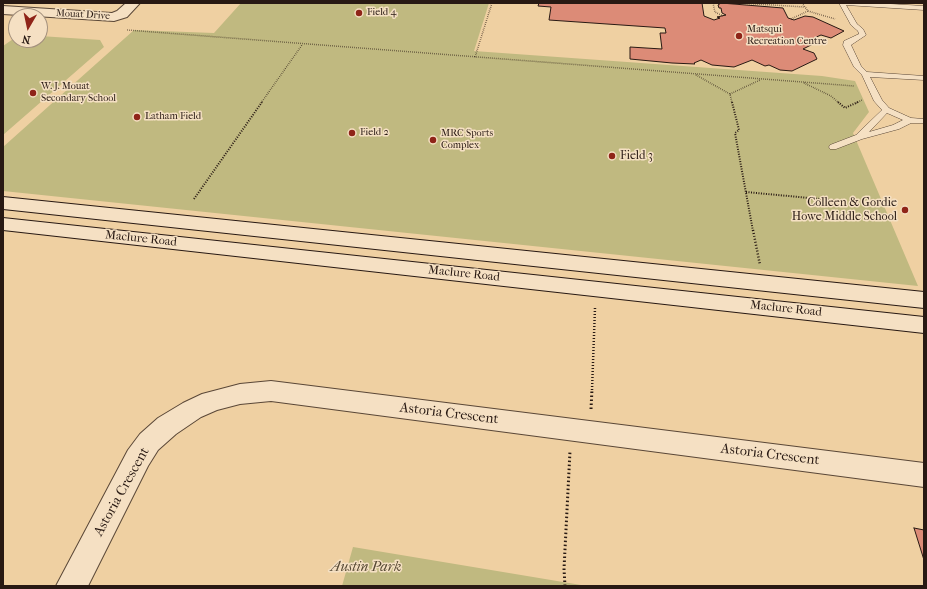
<!DOCTYPE html>
<style>
body{margin:0}
#map{position:relative;width:927px;height:589px;overflow:hidden;background:#efd0a2;font-family:"IM FELL French Canon",serif}
canvas{display:block}
.frame{position:absolute;inset:0;border:4px solid #281913;pointer-events:none}
.north{position:absolute;left:8px;top:8px;width:40px;height:40px;box-sizing:border-box;background:#f5e0c3;border:1px solid #a3907d;border-radius:50%;rotate:189deg;font-size:11px;font-weight:700;line-height:16px;text-align:center;color:#281913}
.north::after{content:'';display:block;margin:auto;width:14px;height:18px;background:#8f2418;clip-path:polygon(50% 0,100% 100%,50% 72%,0 100%)}
</style>
<div id="map">
<canvas width="927" height="589"></canvas>
<div class="frame"></div>
<div class="north">N</div>
</div>
<script>
const ctx = document.querySelector('canvas').getContext('2d');
ctx.lineJoin = 'round';
function fill(path, color) {
  ctx.fillStyle = color;
  ctx.fill(path, 'evenodd');
}
function shape(rows) {
  const path = new Path2D();
  for (const r of rows) {
    path.moveTo(r[0], r[1]);
    for (let i = 2; i < r.length; i += 2) path.lineTo(r[i], r[i + 1]);
  }
  return path;
}
function stroke(path, color, width, dash) {
  ctx.strokeStyle = color;
  ctx.lineWidth = width;
  ctx.lineCap = dash ? 'butt' : 'round';
  ctx.setLineDash(dash || []);
  ctx.stroke(path);
}
function write(font, color, halo, rows, align = 'center') {
  ctx.font = font + ' "IM FELL French Canon",serif';
  ctx.lineWidth = 3;
  ctx.setLineDash([]);
  ctx.textBaseline = 'middle';
  ctx.strokeStyle = halo;
  ctx.fillStyle = color;
  for (const [text, x, y, turn = 0] of rows) {
    ctx.save();
    ctx.translate(x, y);
    ctx.rotate((+turn || 0) * Math.PI / 180);
    ctx.textAlign = isNaN(turn) ? turn : align;
    if (halo) ctx.strokeText(text, 0, 0);
    ctx.fillText(text, 0, 0);
    ctx.restore();
  }
}
const green = shape([
 [241,3,489,3,474,51,822,76,855,81,869,112,853,133,918,286,3,191,3,147,134,30,214,33],
 [40,36,100,40,104,47,3,135,3,46,16,37,16,40,40,40],
 [353,547,587,586,342,586]
]);
const building = shape([
 [539,3,702,3,704,16,714,20,720,18,717,17,726,15,722,13,721,8,719,8,718,5,721,3,783,8,788,18,794,20,805,16,813,17,844,31,831,38,821,35,814,38,821,40,803,49,814,53,817,59,792,71,780,70,769,65,765,66,752,60,734,67,712,65,701,60,694,63,695,64,672,63,630,59,630,47,662,49,660,33,666,33,665,28,549,20,551,7,538,6,539,3],
 [914,528,924,530,924,560,914,528]
]);
const pathFar3 = shape([
 [713,3,715,12,723,16],
 [739,3,804,7],
 [802,3,808,11,835,19],
 [791,19,808,11],
 [127,30,854,86],
 [475,57,492,3],
 [696,75,730,94,732,103],
 [804,83,831,96,839,103],
 [730,94,760,80],
 [261,103,302,45],
 [856,103,862,100]
]);
const pathFar2 = shape([
 [732,102,739,130,735,133,753,231],
 [838,102,845,108,858,102],
 [746,192,841,201],
 [194,199,262,102]
]);
const pathFar1 = shape([
 [753,230,760,265],
 [592,390,595,308]
]);
const path = shape([
 [591,409,592,389],
 [565,586,564,569,570,451]
]);
const lane = shape([
 [839,3,874,3,924,6,924,10,846,5,857,24,863,29,866,35,851,45,861,66,867,72,924,76,924,80,870,77,882,100,889,108,911,118,924,119,924,123,911,123,899,129,862,139,836,149,830,149,829,147,830,145,856,135,882,110,874,101,862,75,854,67,843,45,844,41,859,34,858,31,851,25,839,3],
 [887,113,903,120,893,125,869,132,887,113]
]);
const street = shape([
 [126,3,140,3,127,17,114,21,3,14,3,6,112,13,117,11,126,3],
 [271,381,924,463,924,487,271,401,240,404,217,410,201,417,176,434,158,450,148,466,88,586,56,586,128,450,140,434,158,418,183,403,202,394,240,384,271,381]
]);
const secondary = shape([
 [3,197,924,292,924,308,3,209,3,197],
 [3,218,924,317,924,333,3,230,3,218]
]);
const markers = [
 [359,13,4,"#8f2418"],
 [739,36,4,"#8f2418"],
 [33,93,4,"#8f2418"],
 [137,117,4,"#8f2418"],
 [352,133,4,"#8f2418"],
 [433,140,4,"#8f2418"],
 [612,156,4,"#8f2418"],
 [905,210,4,"#8f2418"]
];
const farPoinames = [
 ["Field 4",367,13],
 ["Matsqui",747,30],
 ["Recreation Centre",747,42],
 ["W. J. Mouat",41,87],
 ["Secondary School",41,99],
 ["Latham Field",145,117],
 ["Field 2",360,133],
 ["MRC Sports",441,134],
 ["Complex",441,146]
];
const farStreetnames = [
 ["Mouat Drive",83,15,3]
];
const poiNames = [
 ["Field 3",620,156],
 ["Colleen & Gordie",897,203,"right"],
 ["Howe Middle School",897,217,"right"]
];
const streetNames = [
 ["Maclure Road",141,239,6],
 ["Maclure Road",464,274,6],
 ["Maclure Road",786,309,6]
];
const nearStreetnames = [
 ["Astoria Crescent",449,414,7],
 ["Astoria Crescent",770,455,7],
 ["Astoria Crescent",122,492,-61]
];
const nearParknames = [
 ["Austin Park",366,568]
];
fill(green, '#c0b980');
fill(building, '#dc8b77');
stroke(building, '#281913', 1);
stroke(lane, '#5a4737', 1);
stroke(street, '#5a4737', 2);
stroke(secondary, '#281913', 2);
stroke(pathFar3, '#281913', 1.5, [0.5, 1.5]);
stroke(pathFar2, '#281913', 2, [1, 1.5]);
stroke(pathFar1, '#281913', 2.5, [1, 2]);
stroke(path, '#281913', 3, [1.5, 2.5]);
fill(lane, '#f5e0c3');
fill(street, '#f5e0c3');
fill(secondary, '#f5e0c3');
for (const [x, y, r, color] of markers) {
  const dot = new Path2D();
  dot.arc(x, y, r, 0, 2 * Math.PI);
  ctx.fillStyle = color;
  ctx.fill(dot);
  stroke(dot, '#f5e0c3', 1.5);
}
write('10px', '#281913', '#f5e0c3', farPoinames, 'left');
write('10px', '#281913', '#f5e0c3', farStreetnames);
write('12px', '#281913', '#f5e0c3', poiNames, 'left');
write('12px', '#281913', '#f5e0c3', streetNames);
write('14px', '#281913', '#f5e0c3', nearStreetnames);
write('italic 14px', '#564934', '#f5e0c3', nearParknames);
</script>
